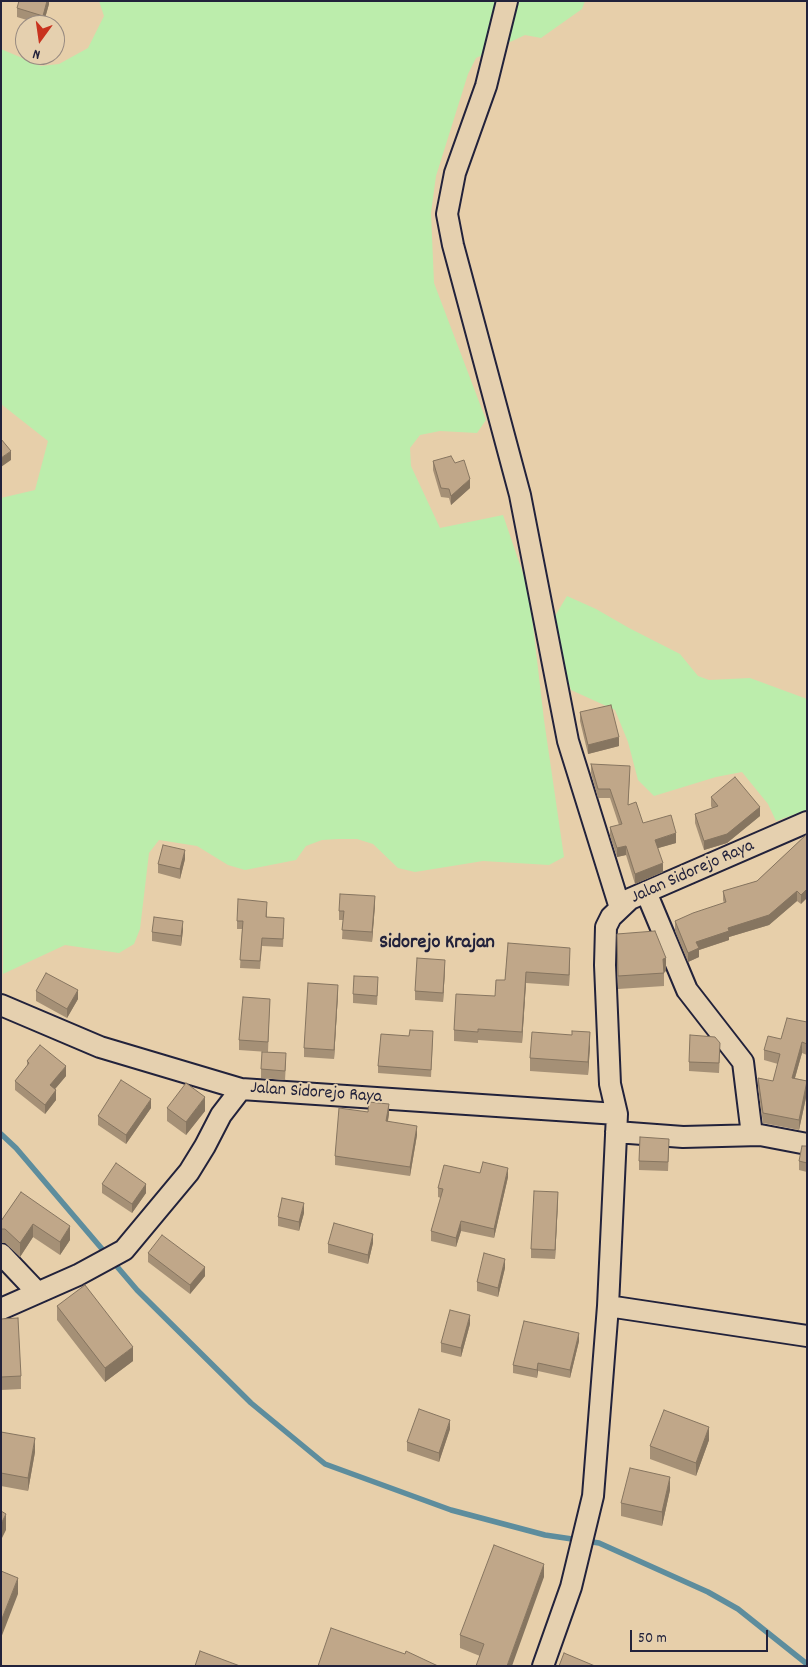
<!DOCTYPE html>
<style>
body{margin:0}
#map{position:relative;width:808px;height:1667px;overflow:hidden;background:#e7cfaa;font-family:Dekko,sans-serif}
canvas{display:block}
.frame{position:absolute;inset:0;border:2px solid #22223b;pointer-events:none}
.north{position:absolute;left:15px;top:15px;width:50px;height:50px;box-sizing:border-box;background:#e5d0af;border:1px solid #978a81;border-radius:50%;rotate:194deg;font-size:14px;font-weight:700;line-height:20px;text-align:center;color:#22223b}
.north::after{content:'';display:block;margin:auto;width:18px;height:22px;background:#c8321e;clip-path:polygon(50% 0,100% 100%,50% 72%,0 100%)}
.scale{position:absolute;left:630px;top:1630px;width:138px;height:22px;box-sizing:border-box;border:2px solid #22223b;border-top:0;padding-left:6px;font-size:15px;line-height:18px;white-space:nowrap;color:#22223b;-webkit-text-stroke:4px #e5d0af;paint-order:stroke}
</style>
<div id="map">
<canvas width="808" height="1667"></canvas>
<div class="frame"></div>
<div class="north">N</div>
<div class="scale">50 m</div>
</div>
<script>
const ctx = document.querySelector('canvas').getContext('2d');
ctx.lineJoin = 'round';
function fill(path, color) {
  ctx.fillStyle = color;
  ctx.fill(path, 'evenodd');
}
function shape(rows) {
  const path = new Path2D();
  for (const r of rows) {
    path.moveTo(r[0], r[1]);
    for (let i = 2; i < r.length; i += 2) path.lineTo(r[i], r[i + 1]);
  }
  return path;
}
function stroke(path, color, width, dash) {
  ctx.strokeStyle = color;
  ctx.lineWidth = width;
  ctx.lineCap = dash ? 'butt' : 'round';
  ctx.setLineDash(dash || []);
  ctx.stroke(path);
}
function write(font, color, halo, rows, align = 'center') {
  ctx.font = font + ' Dekko,sans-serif';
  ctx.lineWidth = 4;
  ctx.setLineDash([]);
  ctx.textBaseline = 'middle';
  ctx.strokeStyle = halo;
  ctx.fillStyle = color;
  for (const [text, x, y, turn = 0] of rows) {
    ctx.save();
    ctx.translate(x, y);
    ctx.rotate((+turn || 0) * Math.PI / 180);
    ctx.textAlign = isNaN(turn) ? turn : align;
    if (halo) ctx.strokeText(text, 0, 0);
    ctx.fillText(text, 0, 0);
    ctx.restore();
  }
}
const green = shape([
 [99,1,585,1,582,9,541,38,525,35,476,58,468,74,436,176,431,213,434,283,486,420,477,433,440,431,420,435,410,448,411,466,440,528,503,515,529,591,544,720,564,857,549,865,483,861,415,872,398,868,373,844,357,839,339,839,322,840,306,846,296,860,245,870,228,865,197,846,159,840,149,853,140,929,134,944,119,953,65,945,3,974,1,498,35,490,48,441,1,404,1,49,41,66,59,64,88,48,104,16],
 [567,596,596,609,629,628,680,654,698,676,709,680,750,678,807,699,807,810,776,821,768,804,742,772,716,777,654,796,638,780,628,742,615,710,571,690,557,646,555,616]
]);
const stream = shape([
 [1,1134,16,1148,137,1290,251,1403,325,1464,451,1510,545,1535,599,1543,708,1592,738,1609,807,1664]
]);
const minor = shape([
 [507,1,486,86,455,173,447,214,453,245,520,495,568,741,620,908],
 [646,892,687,990,743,1062,752,1135],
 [1,1005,100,1047,241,1089],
 [616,1132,683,1137,760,1135,807,1144],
 [1,1254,37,1292],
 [608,1306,807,1336],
 [1,1309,78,1275,124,1250,189,1172,205,1146,221,1115,241,1089,617,1114,610,1084,605,965,606,927,611,917,630,899,807,822],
 [543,1666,571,1587,593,1496,608,1306,617,1114]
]);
const wall = shape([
 [49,1,49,4,43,25,17,17,17,8],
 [433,461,470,488,451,505,449,498,441,497,433,470],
 [580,712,619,746,588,754,580,721],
 [591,764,630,775,628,805,643,823,676,843,658,848,663,872,635,884,626,855,617,857,610,836,610,827,619,825,610,798,598,798,591,773],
 [711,797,760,816,727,843,704,850,695,823,695,814,712,808,711,806],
 [807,834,801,904,797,901,769,925,729,937,729,940,699,950,699,957,688,962,675,931,675,921,724,903,723,900,723,891,757,881],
 [185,859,180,879,158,873,158,864],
 [375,905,372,942,342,939,343,920,339,920,339,911],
 [267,910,267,917,284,926,283,947,262,946,260,969,240,968,242,929,237,929,237,921],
 [183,930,181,946,152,941,152,932],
 [617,934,666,971,664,972,664,986,618,989],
 [508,943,570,958,569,986,526,983,522,1043,478,1040,478,1043,454,1041,454,1030,495,996,505,980],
 [445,969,443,1002,415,1000,415,991],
 [378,987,377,1005,353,1003,353,994],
 [36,991,78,999,67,1018,36,1001],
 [338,994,334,1059,304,1057,304,1048],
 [270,999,268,1052,239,1050,239,1040],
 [807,1022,807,1055,802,1053,795,1078,807,1081,807,1093,799,1130,763,1123,758,1088,758,1078,773,1081,778,1064,764,1060,764,1050],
 [433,1038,431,1077,378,1073,378,1066],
 [590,1046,588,1075,530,1071,530,1058],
 [720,1052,719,1073,689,1071,689,1062],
 [27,1061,66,1076,55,1089,56,1100,45,1114,15,1090,15,1081,27,1067],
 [286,1063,285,1080,261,1078,261,1069],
 [151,1108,126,1144,98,1125,98,1116],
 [167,1108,205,1111,186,1135,167,1121],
 [368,1112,389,1114,388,1121,417,1135,410,1176,335,1165,335,1156],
 [807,1146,807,1172,799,1170,799,1161],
 [669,1148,668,1171,639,1170,639,1161],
 [480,1173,508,1177,494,1238,461,1231,456,1247,431,1241,431,1231,441,1198,438,1197,438,1188],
 [102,1184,146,1193,132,1213,102,1193],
 [21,1192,70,1240,60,1255,33,1237,20,1257,5,1243,1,1243,1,1221],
 [558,1201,555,1259,531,1258,531,1249],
 [304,1213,299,1231,278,1226,278,1217],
 [373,1243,368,1264,328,1253,328,1244],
 [148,1253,205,1276,190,1294,148,1262],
 [505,1268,498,1297,477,1291,477,1282],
 [57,1306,133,1361,105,1382,57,1320],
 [1,1319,21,1376,21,1389,1,1390],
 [470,1324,461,1357,441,1352,441,1343],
 [579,1341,570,1378,538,1371,537,1378,513,1373,513,1365],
 [450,1429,439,1462,407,1451,407,1442],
 [1,1432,35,1452,28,1491,1,1486],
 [709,1440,696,1476,650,1459,650,1446],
 [670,1490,662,1526,621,1516,621,1503],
 [544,1577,480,1656,460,1648,460,1635]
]);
const shadedWall = shape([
 [47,1,49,1,49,4,43,25,43,16],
 [11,451,11,460,1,467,1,458],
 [470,479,470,488,451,505,451,496],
 [619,737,619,746,588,754,588,745],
 [760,807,760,816,727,843,704,850,704,841],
 [676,833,676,843,655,849,655,840],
 [626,846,626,855,617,857,617,848],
 [185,850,185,859,180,879,180,869],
 [663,863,663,872,635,884,635,874],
 [807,889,807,898,801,904,801,895],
 [797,891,797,901,769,925,729,937,729,940,699,950,699,957,688,962,688,953,696,942,728,928],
 [375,896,375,905,372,942,372,932],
 [183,921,183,930,181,946,181,936],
 [570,948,570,958,569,986,569,975],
 [666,958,666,971,663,973,663,959],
 [445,960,445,969,443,1002,443,993],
 [526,972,526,983,522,1043,522,1032],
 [338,985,338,994,334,1059,334,1050],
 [78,990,78,999,67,1018,67,1009],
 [590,1032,590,1046,588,1075,588,1062],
 [802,1042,802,1053,792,1088,792,1078],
 [66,1066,66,1076,50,1095,50,1085],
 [807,1082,807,1093,799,1130,799,1120],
 [56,1090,56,1100,45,1114,45,1105],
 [205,1097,205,1111,186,1135,186,1122],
 [151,1099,151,1108,126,1144,126,1135],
 [389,1104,389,1114,386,1130,386,1121],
 [417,1126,417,1135,410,1176,410,1167],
 [508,1168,508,1177,494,1238,494,1229],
 [146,1184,146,1193,132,1213,132,1204],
 [558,1192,558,1201,555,1259,555,1250],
 [304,1203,304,1213,299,1231,299,1222],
 [461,1221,461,1231,456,1247,456,1238],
 [33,1224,33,1237,20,1257,20,1243],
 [70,1226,70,1240,60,1255,60,1242],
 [373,1234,373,1243,368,1264,368,1255],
 [505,1259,505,1268,498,1297,498,1288],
 [205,1267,205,1276,190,1294,190,1285],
 [470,1315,470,1324,461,1357,461,1348],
 [579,1333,579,1341,570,1378,570,1370],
 [133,1347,133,1361,105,1382,105,1368],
 [538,1363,538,1371,537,1378,537,1370],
 [450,1420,450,1429,439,1462,439,1453],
 [709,1427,709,1440,696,1476,696,1463],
 [35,1438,35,1452,28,1491,28,1478],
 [670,1477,670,1490,662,1526,662,1512],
 [6,1514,6,1530,1,1540,1,1524],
 [544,1564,544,1577,512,1666,507,1666],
 [18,1578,18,1594,1,1638,1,1621]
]);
const building = shape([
 [19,1,47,1,43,16,17,8,19,1],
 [1,439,11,451,1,458,1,439],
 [451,456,455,463,464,460,470,479,451,496,449,489,441,488,433,461,451,456],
 [611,705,619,737,588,745,580,712,611,705],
 [591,764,630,766,628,805,636,802,643,823,671,815,676,833,655,840,663,863,635,874,626,846,617,848,610,827,622,824,610,789,598,789,591,764],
 [735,777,760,807,727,834,704,841,695,814,718,806,711,797,735,777],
 [807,834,807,889,801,895,797,891,769,915,728,928,729,931,696,942,699,948,688,953,675,921,693,913,726,902,723,891,757,881,807,834],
 [163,845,185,850,180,869,158,864,163,845],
 [340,894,375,896,372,932,342,930,344,911,339,911,340,894],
 [238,899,267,902,266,917,284,918,283,939,262,938,260,961,240,960,243,921,237,921,238,899],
 [154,917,183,921,181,936,152,932,154,917],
 [655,931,666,958,663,959,664,973,618,976,617,934,655,931],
 [508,943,570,948,569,975,526,972,522,1032,478,1029,478,1032,454,1030,456,994,495,996,496,980,505,980,508,943],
 [417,958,445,960,443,993,415,991,417,958],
 [46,973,78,990,67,1009,36,991,46,973],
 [354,976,378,977,377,996,353,994,354,976],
 [308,983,338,985,334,1050,304,1048,308,983],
 [243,997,270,999,268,1042,239,1040,243,997],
 [787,1018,807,1022,807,1044,802,1042,792,1078,807,1081,799,1120,763,1113,758,1078,773,1081,780,1054,764,1050,768,1036,781,1039,787,1018],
 [410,1030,433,1031,431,1070,378,1066,381,1034,409,1036,410,1030],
 [572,1031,590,1032,588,1062,530,1058,532,1032,572,1035,572,1031],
 [690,1035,715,1037,720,1043,719,1063,689,1062,690,1035],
 [40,1045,66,1066,50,1085,56,1090,45,1105,15,1081,29,1063,27,1061,40,1045],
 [262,1052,286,1053,285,1071,261,1069,262,1052],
 [121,1080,151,1099,126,1135,98,1116,121,1080],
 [186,1083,205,1097,186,1122,167,1108,186,1083],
 [369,1102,389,1104,386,1121,417,1126,410,1167,335,1156,339,1108,368,1112,369,1102],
 [640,1137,669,1139,668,1162,639,1161,640,1137],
 [802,1146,807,1146,807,1163,799,1161,802,1146],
 [483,1162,508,1168,494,1229,461,1221,456,1238,431,1231,443,1189,438,1188,444,1165,480,1173,483,1162],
 [116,1163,146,1184,132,1204,102,1184,116,1163],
 [534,1191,558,1192,555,1250,531,1249,534,1191],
 [21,1192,70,1226,60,1242,33,1224,20,1243,5,1229,1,1229,1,1221,21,1192],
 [282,1198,304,1203,299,1222,278,1217,282,1198],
 [334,1223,373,1234,368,1255,328,1244,334,1223],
 [162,1235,205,1267,190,1285,148,1253,162,1235],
 [484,1253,505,1259,498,1288,477,1282,484,1253],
 [85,1285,133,1347,105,1368,57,1306,85,1285],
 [450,1310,470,1315,461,1348,441,1343,450,1310],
 [18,1318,21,1376,1,1377,1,1319,18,1318],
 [524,1321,579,1333,570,1370,538,1363,537,1370,513,1365,524,1321],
 [419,1409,450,1420,439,1453,407,1442,419,1409],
 [664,1410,709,1427,696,1463,650,1446,664,1410],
 [1,1432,35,1438,28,1478,1,1473,1,1432],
 [630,1468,670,1477,662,1512,621,1503,630,1468],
 [1,1511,6,1514,1,1524,1,1511],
 [494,1545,544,1564,507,1666,476,1666,484,1644,460,1635,494,1545],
 [1,1571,18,1578,1,1621,1,1571],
 [331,1628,405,1654,406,1651,438,1666,318,1666,331,1628],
 [200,1651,240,1666,195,1666,200,1651],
 [564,1653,595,1666,559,1666,564,1653]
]);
const streetNames = [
 ["Jalan Sidorejo Raya",693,873,-24],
 ["Jalan Sidorejo Raya",316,1094,4]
];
const quarterNames = [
 ["Sidorejo Krajan",437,944]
];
fill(green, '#bcedac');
stroke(stream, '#5d8d9d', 5.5);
stroke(minor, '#22223b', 24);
stroke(minor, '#e5d0af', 20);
fill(wall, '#a59076');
fill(shadedWall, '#867560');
fill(building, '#c0a789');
stroke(building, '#867560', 1);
write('18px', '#22223b', '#e5d0af', streetNames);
write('bold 20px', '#22223b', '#e5d0af', quarterNames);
</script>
